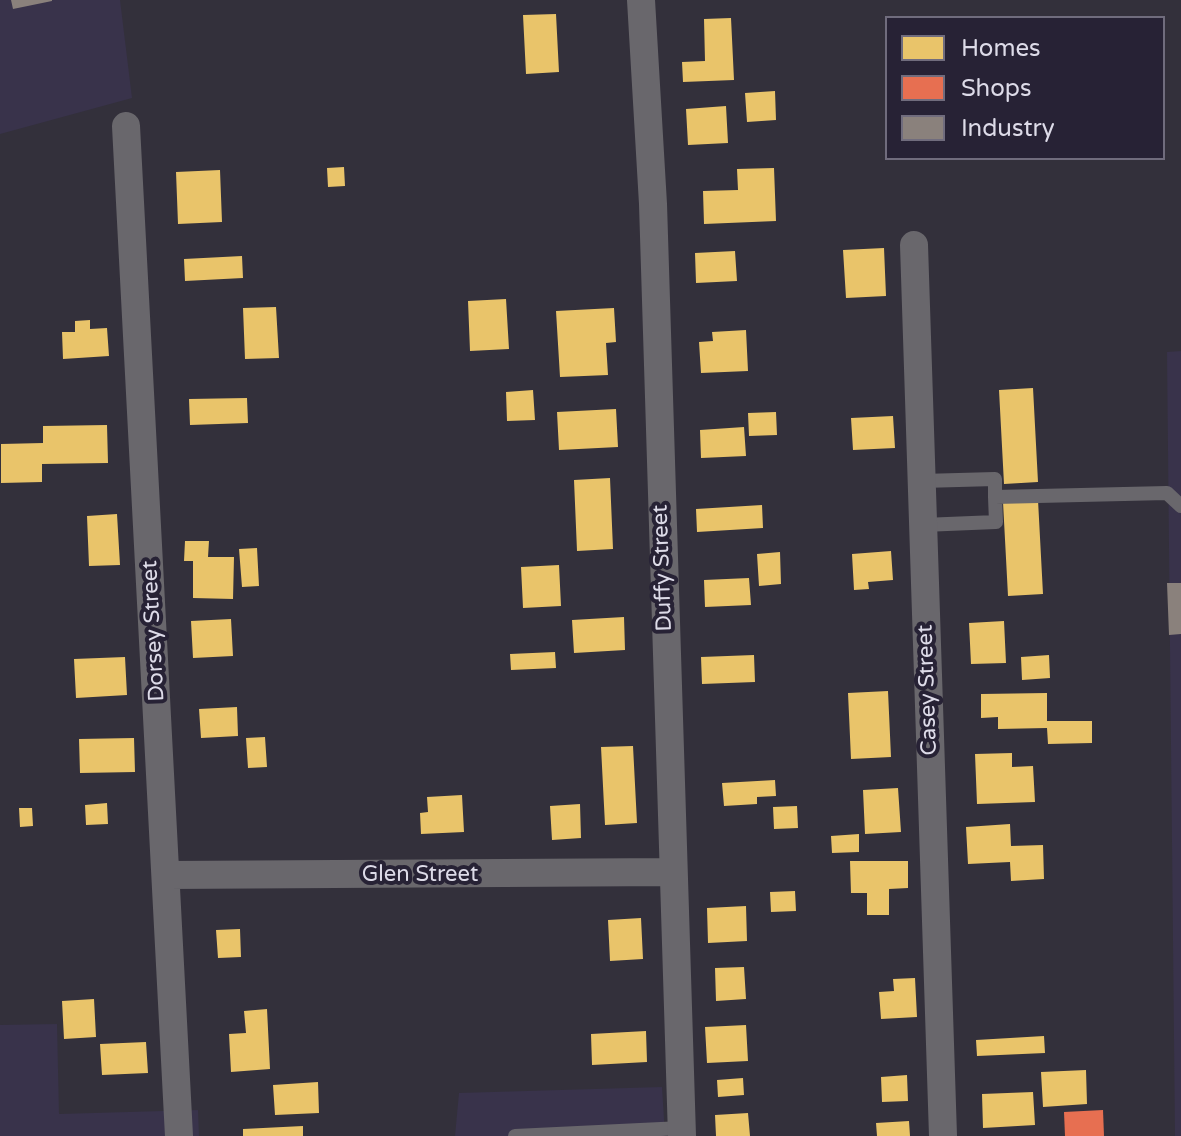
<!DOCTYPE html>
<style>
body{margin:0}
#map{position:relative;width:1181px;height:1136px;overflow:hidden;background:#33303b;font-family:"Varela Round",sans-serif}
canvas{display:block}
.legend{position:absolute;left:885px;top:16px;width:280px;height:144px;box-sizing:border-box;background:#272235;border:2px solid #706c7d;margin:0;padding:10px 14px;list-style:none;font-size:24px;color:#dddbe8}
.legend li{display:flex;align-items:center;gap:16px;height:40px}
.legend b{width:40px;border:2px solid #706c7d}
</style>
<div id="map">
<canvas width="1181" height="1136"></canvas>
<ul class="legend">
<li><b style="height:22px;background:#e9c46a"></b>Homes</li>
<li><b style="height:22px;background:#e76f51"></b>Shops</li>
<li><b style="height:22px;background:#8a817c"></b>Industry</li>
</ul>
</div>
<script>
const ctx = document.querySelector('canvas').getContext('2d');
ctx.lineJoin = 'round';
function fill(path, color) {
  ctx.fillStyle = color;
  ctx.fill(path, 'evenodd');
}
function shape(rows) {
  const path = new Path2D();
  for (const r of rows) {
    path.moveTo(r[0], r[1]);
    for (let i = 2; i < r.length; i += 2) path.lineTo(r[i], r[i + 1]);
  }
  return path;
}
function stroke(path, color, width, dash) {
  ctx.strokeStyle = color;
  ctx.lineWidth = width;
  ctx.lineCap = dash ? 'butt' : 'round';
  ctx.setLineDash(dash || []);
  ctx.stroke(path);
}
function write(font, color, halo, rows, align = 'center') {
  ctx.font = font + ' "Varela Round",sans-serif';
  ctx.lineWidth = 8;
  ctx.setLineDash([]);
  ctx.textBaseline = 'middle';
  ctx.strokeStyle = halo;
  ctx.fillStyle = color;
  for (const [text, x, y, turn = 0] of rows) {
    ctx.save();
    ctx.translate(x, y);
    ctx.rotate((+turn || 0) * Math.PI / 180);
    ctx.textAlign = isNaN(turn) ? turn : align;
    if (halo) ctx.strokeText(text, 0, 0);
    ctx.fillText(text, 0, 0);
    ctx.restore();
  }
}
const built = shape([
 [0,0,120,0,132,98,0,134],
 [1181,351,1181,1136,1175,1136,1167,352],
 [57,1024,59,1114,198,1110,199,1136,0,1136,0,1025],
 [662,1087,665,1136,455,1136,459,1093]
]);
const homes = shape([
 [556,14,559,72,526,74,523,15],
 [731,18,734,80,683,82,682,62,705,61,704,19],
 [775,91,776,120,747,122,745,93],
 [726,106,728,143,688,145,686,109],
 [344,167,345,186,328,187,327,168],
 [774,168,776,221,704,224,703,191,738,190,737,169],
 [220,170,222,222,178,224,176,172],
 [884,248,886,296,846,298,843,250],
 [735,251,737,281,696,283,695,253],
 [242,256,243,278,185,281,184,259],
 [506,299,509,349,470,351,468,301],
 [276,307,279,358,245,359,243,308],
 [614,308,616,342,606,343,608,375,560,377,556,311],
 [90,320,90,329,107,328,109,356,63,359,62,332,75,332,75,321],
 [746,330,748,371,701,373,699,342,713,341,712,332],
 [1033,388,1038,482,1004,484,999,390],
 [533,390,535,420,507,421,506,392],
 [247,398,248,423,190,425,189,399],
 [616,409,618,447,559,450,557,412],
 [776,412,777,435,749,436,748,413],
 [893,416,895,448,853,450,851,418],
 [107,425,108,463,42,464,42,482,1,483,1,444,43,443,43,426],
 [744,427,746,456,701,458,700,430],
 [610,478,613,549,577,551,574,480],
 [1038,500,1043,594,1008,596,1003,502],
 [762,505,763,528,697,532,696,509],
 [117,514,120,565,89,566,87,516],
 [185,541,209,541,208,557,234,557,233,599,193,598,193,561,184,561],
 [257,548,259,586,242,587,239,549],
 [891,551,893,580,868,582,869,589,854,590,852,554],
 [780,552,781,584,759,586,757,554],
 [559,565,561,606,523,608,521,567],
 [749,578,751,605,705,607,704,580],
 [624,617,625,650,574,653,572,620],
 [231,619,233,656,193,658,191,621],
 [1004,621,1006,663,971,664,969,623],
 [555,652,556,668,511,670,510,654],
 [754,655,755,682,702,684,701,657],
 [1049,655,1050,678,1022,680,1021,657],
 [125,657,127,695,76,698,74,659],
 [888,691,891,757,851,759,848,693],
 [1047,693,1047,721,1092,721,1092,743,1048,744,1047,728,998,729,998,717,981,718,981,694],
 [237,707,238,736,201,738,199,709],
 [265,737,267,767,248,768,246,738],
 [134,738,135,772,80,773,79,739],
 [633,746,637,823,605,825,601,747],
 [1012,753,1012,767,1033,766,1035,802,977,804,975,754],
 [775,780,776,796,757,797,757,804,724,806,722,783],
 [898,788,901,832,865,834,863,790],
 [462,795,464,832,421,834,420,813,428,812,427,797],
 [107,803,108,824,86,825,85,805],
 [580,804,581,838,552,840,550,806],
 [797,806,798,828,774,829,773,807],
 [19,808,32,808,33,826,20,827],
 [1010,824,1011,846,1043,845,1044,879,1011,881,1010,862,968,864,966,827],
 [859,834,859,852,832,853,831,836],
 [850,861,908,861,908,888,889,889,889,915,867,915,867,893,851,893],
 [795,891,796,911,771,912,770,892],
 [746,906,747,941,708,943,707,908],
 [641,918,643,959,610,961,608,920],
 [240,929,241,957,218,958,216,930],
 [744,967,746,999,716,1001,715,968],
 [915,978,917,1017,881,1019,879,992,894,991,893,979],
 [94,999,96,1037,64,1039,62,1001],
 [267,1009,270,1069,231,1072,229,1034,246,1033,244,1011],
 [746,1025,748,1061,707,1063,705,1027],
 [646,1031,647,1062,592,1065,591,1034],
 [1044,1036,1045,1053,977,1056,976,1040],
 [146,1042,148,1073,102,1075,100,1044],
 [1086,1070,1087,1104,1043,1107,1041,1072],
 [907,1075,908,1101,882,1102,881,1077],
 [743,1078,744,1095,718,1097,717,1080],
 [318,1082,319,1113,275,1115,273,1085],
 [1033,1092,1035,1125,983,1128,982,1094],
 [748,1113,750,1136,716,1136,715,1115],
 [909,1121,910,1136,877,1136,876,1123],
 [303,1126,303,1136,243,1136,243,1129]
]);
const shops = shape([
 [1103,1110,1104,1136,1065,1136,1064,1112]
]);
const industry = shape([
 [11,0,52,0,52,1,13,9],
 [1167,583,1181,583,1181,634,1169,635]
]);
const lane = shape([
 [922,481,995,479,995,497],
 [923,525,996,522,995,497,1167,493,1181,506],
 [515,1136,682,1128]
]);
const street = shape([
 [641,0,653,204,682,1136],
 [126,126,179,1136],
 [914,245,943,1136],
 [168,875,672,872]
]);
const streetNames = [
 ["Duffy Street",663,568,-92],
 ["Dorsey Street",154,631,-93],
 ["Casey Street",928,690,-92],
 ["Glen Street",420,875]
];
fill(built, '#39334b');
fill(homes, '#e9c46a');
fill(shops, '#e76f51');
fill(industry, '#8a817c');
stroke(lane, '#69676c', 14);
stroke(street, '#69676c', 28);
write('22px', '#dddbe8', '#272235', streetNames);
</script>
